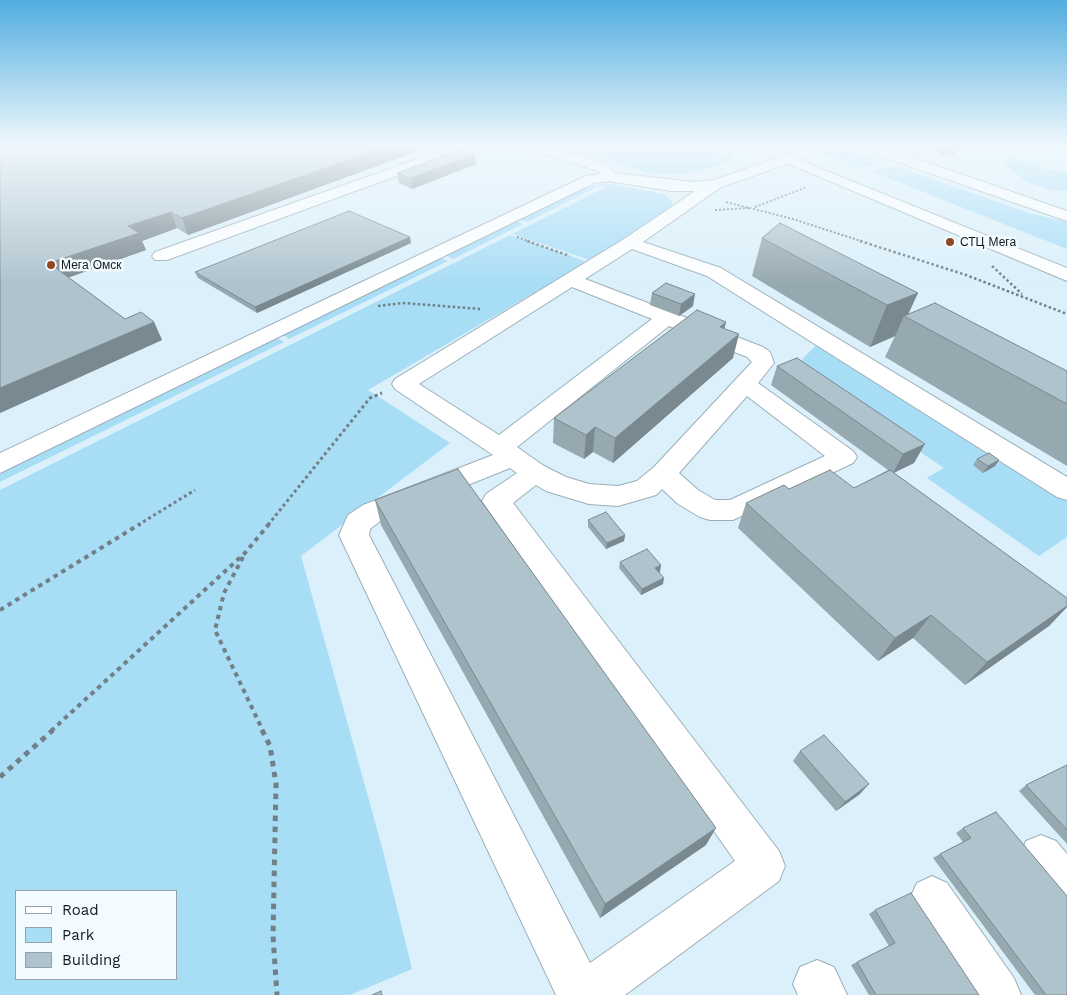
<!DOCTYPE html>
<meta charset="utf-8">
<style>
body{margin:0}
#map{position:relative;width:1067px;height:995px;overflow:hidden;background:#dbf0fa;font-family:"Work Sans",sans-serif}
canvas{display:block}
.legend{position:absolute;left:15px;top:890px;width:162px;height:90px;box-sizing:border-box;background:#f2fbff;border:1px solid #98a1a5;margin:0;padding:6px 9px;list-style:none;font-size:15px;color:#121a1d}
.legend li{display:flex;align-items:center;gap:10px;height:25px}
.legend b{width:25px;border:1px solid #98a1a5}
</style>
<div id="map">
<canvas width="1067" height="995"></canvas>
<ul class="legend">
<li><b style="height:6px;background:#fff"></b>Road</li>
<li><b style="height:14px;background:#a8ddf6"></b>Park</li>
<li><b style="height:14px;background:#afc3cd"></b>Building</li>
</ul>
</div>
<script>
const ctx = document.querySelector('canvas').getContext('2d');
ctx.lineJoin = 'round';
function fill(path, color) {
  ctx.fillStyle = color;
  ctx.fill(path, 'evenodd');
}
function shape(rows) {
  const path = new Path2D();
  for (const r of rows) {
    path.moveTo(r[0], r[1]);
    for (let i = 2; i < r.length; i += 2) path.lineTo(r[i], r[i + 1]);
  }
  return path;
}
function stroke(path, color, width, dash) {
  ctx.strokeStyle = color;
  ctx.lineWidth = width;
  ctx.lineCap = dash ? 'butt' : 'round';
  ctx.setLineDash(dash || []);
  ctx.stroke(path);
}
function write(font, color, halo, rows, align = 'center') {
  ctx.font = font + ' "Work Sans",sans-serif';
  ctx.lineWidth = 5;
  ctx.setLineDash([]);
  ctx.textBaseline = 'middle';
  ctx.strokeStyle = halo;
  ctx.fillStyle = color;
  for (const [text, x, y, turn = 0] of rows) {
    ctx.save();
    ctx.translate(x, y);
    ctx.rotate((+turn || 0) * Math.PI / 180);
    ctx.textAlign = isNaN(turn) ? turn : align;
    if (halo) ctx.strokeText(text, 0, 0);
    ctx.fillText(text, 0, 0);
    ctx.restore();
  }
}
const green = shape([
 [550,145,700,145,730,158,731,161,708,169,675,175,645,172],
 [799,145,836,145,882,163,859,168],
 [1008,158,1027,160,1046,169,1067,172,1067,190,1052,190,1027,182,1003,163],
 [895,166,1029,213,1067,222,1067,249,870,171],
 [604,183,664,194,672,201,672,208,590,260,512,234,606,187,601,185,527,222,519,220,582,189],
 [516,221,523,224,453,259,446,255],
 [510,235,587,262,368,390,450,443,301,556,382,847,412,969,350,995,0,995,0,490],
 [16,891,176,891,176,979,16,979],
 [441,258,448,261,289,339,283,335],
 [277,338,284,342,0,482,0,472],
 [818,343,1067,499,1067,537,1039,556,927,478,944,468,795,367]
]);
const pathFar4 = shape([
 [709,145,734,155],
 [726,202,793,219,864,242],
 [755,207,807,187],
 [715,210,749,208],
 [517,237,531,242]
]);
const pathFar3 = shape([
 [527,241,570,256],
 [860,241,966,275,1067,314],
 [992,266,1022,294],
 [378,306,403,303,481,309]
]);
const pathFar2 = shape([
 [138,525,195,490],
 [268,525,370,398,382,393]
]);
const pathFar1 = shape([
 [243,557,224,593,215,630,263,731],
 [0,610,140,524],
 [51,731,245,553,269,524]
]);
const path = shape([
 [262,730,270,746,276,784,273,936,277,995],
 [0,777,53,730]
]);
const minor = shape([
 [457,145,545,145,609,165,614,173,694,182,714,180,800,150,810,150,812,153,810,156,721,187,643,242,721,268,1067,477,1067,500,1057,497,707,276,632,249,585,279,763,347,770,352,774,363,758,383,853,451,857,457,853,463,733,520,710,520,700,517,678,504,662,489,656,495,618,506,589,504,546,491,536,485,513,503,779,851,785,866,779,881,625,995,556,995,339,535,348,515,363,505,493,455,395,389,392,384,395,379,624,239,695,191,671,191,609,181,594,183,0,473,0,453,586,176,600,174,598,171,535,151,470,151,456,154,167,260,155,260,152,256,155,252,457,145],
 [572,287,652,319,499,435,419,384,572,287],
 [669,326,747,357,752,362,654,467,637,481,618,486,589,484,566,477,544,466,517,447,669,326],
 [747,396,825,456,730,500,715,500,698,490,679,473,747,396],
 [510,468,517,473,486,494,482,501,735,861,590,963,369,535,370,529,383,519,510,468],
 [1041,835,1056,841,1067,854,1067,909,1052,902,1026,871,1020,856,1026,841,1041,835],
 [932,876,947,883,1014,978,1021,995,969,995,917,913,910,898,917,883,932,876],
 [817,960,834,967,847,995,798,995,793,984,800,967,817,960]
]);
const major = shape([
 [744,145,762,145,1067,268,1067,281,744,145],
 [857,145,877,145,1067,211,1067,221,858,148,857,145]
]);
const wall = shape([
 [0,145,418,151,188,235,177,228,142,241,146,250,68,277,125,319,154,322,162,340,0,413],
 [931,145,978,145,976,149,956,149,957,150,955,155,943,156],
 [475,154,476,164,412,189,399,183,397,173],
 [410,237,411,243,257,313,198,278,195,272],
 [762,238,908,314,1067,371,1067,466,885,357,895,336,870,347,752,276],
 [652,293,693,306,679,316,650,305],
 [726,322,724,329,733,358,613,463,593,452,584,459,553,443,554,418],
 [797,358,914,463,894,473,1067,598,1067,607,1049,626,965,685,913,638,878,661,738,528,746,503,789,489,854,488,888,470,771,385,777,366],
 [977,459,999,460,995,466,983,473,973,465],
 [375,500,706,845,600,918,381,525],
 [588,520,625,535,624,541,606,549,588,527],
 [620,562,661,565,659,572,663,584,641,595,619,568],
 [800,751,860,794,836,811,793,761],
 [1067,765,1067,844,1019,791,1026,785],
 [996,812,1067,995,1035,995,933,858,940,854,963,842,956,833,963,828],
 [875,910,979,995,869,995,851,965,889,946,869,914]
]);
const shadedWall = shape([
 [391,145,417,145,418,151,188,235,182,218],
 [475,154,476,164,412,189,411,178],
 [171,212,177,228,142,241,146,250,59,281,49,263,128,226],
 [410,237,411,243,257,313,255,307],
 [918,293,907,317,904,316,895,336,870,347,887,305],
 [695,294,693,306,679,316,681,304],
 [154,322,162,340,0,413,0,388],
 [726,322,721,345,720,327],
 [739,334,733,358,613,463,615,438],
 [595,427,593,452,584,459,586,435],
 [925,444,914,463,893,473,903,454],
 [999,460,995,466,983,473,988,466],
 [625,535,624,541,606,549,607,543],
 [661,565,660,572,654,574,655,568],
 [664,578,663,584,641,595,642,589],
 [1067,606,1067,607,1049,626,965,685,987,662],
 [931,615,913,638,878,661,895,638],
 [869,784,860,794,836,811,845,802],
 [716,828,706,845,600,918,605,904]
]);
const building = shape([
 [0,145,391,145,182,218,171,212,128,226,139,233,49,263,125,319,141,312,154,322,0,388,0,145],
 [939,145,950,145,957,150,945,150,939,145],
 [461,149,475,154,411,178,397,173,461,149],
 [349,211,410,237,255,307,195,272,349,211],
 [780,223,918,293,887,305,762,238,780,223],
 [666,283,695,294,681,304,652,293,666,283],
 [935,303,1067,371,1067,404,904,316,935,303],
 [697,310,726,322,720,327,739,334,615,438,595,427,586,435,554,418,697,310],
 [797,358,925,444,903,454,777,366,797,358],
 [989,453,999,460,988,466,977,459,989,453],
 [458,469,716,828,605,904,375,500,458,469],
 [830,470,854,488,890,470,1067,598,1067,606,987,662,931,615,895,638,746,503,784,485,789,489,830,470],
 [606,512,625,535,607,543,588,520,606,512],
 [647,549,661,565,655,568,664,578,642,589,620,562,647,549],
 [824,735,869,784,845,802,800,751,824,735],
 [1067,765,1067,830,1026,785,1067,765],
 [996,812,1067,896,1067,995,1046,995,940,854,971,838,963,828,996,812],
 [911,893,979,995,876,995,857,962,895,943,875,910,911,893],
 [381,991,382,995,372,995,381,991]
]);
const markers = [
 [950,242,5,"#8f4921"],
 [51,265,5,"#8f4921"]
];
const farPoinames = [
 ["СТЦ Мега",960,242],
 ["Мега Омск",61,265]
];
fill(green, '#a8ddf6');
stroke(minor, '#9bafb9', 2);
stroke(major, '#9bafb9', 2);
stroke(pathFar4, '#717f86', 2, [2, 2]);
stroke(pathFar3, '#717f86', 2.5, [2.5, 2.5]);
stroke(pathFar2, '#717f86', 3, [3, 3]);
stroke(pathFar1, '#717f86', 4, [4.5, 4.5]);
stroke(path, '#717f86', 5, [5.5, 5.5]);
fill(minor, '#fff');
fill(major, '#fff');
fill(wall, '#96a8b0');
fill(shadedWall, '#7a8890');
fill(building, '#afc3cd');
stroke(building, '#7a8890', 1);
const sky = ctx.createLinearGradient(0, 0, 0, 285);
sky.addColorStop(0, '#51addf');
sky.addColorStop(0.51, '#eff8fd');
sky.addColorStop(1, '#eff8fd00');
ctx.fillStyle = sky;
ctx.fillRect(0, 0, 1067, 285);
for (const [x, y, r, color] of markers) {
  const dot = new Path2D();
  dot.arc(x, y, r, 0, 2 * Math.PI);
  ctx.fillStyle = color;
  ctx.fill(dot);
  stroke(dot, '#f2fbff', 2);
}
write('12px', '#121a1d', '#f2fbff', farPoinames, 'left');
</script>
